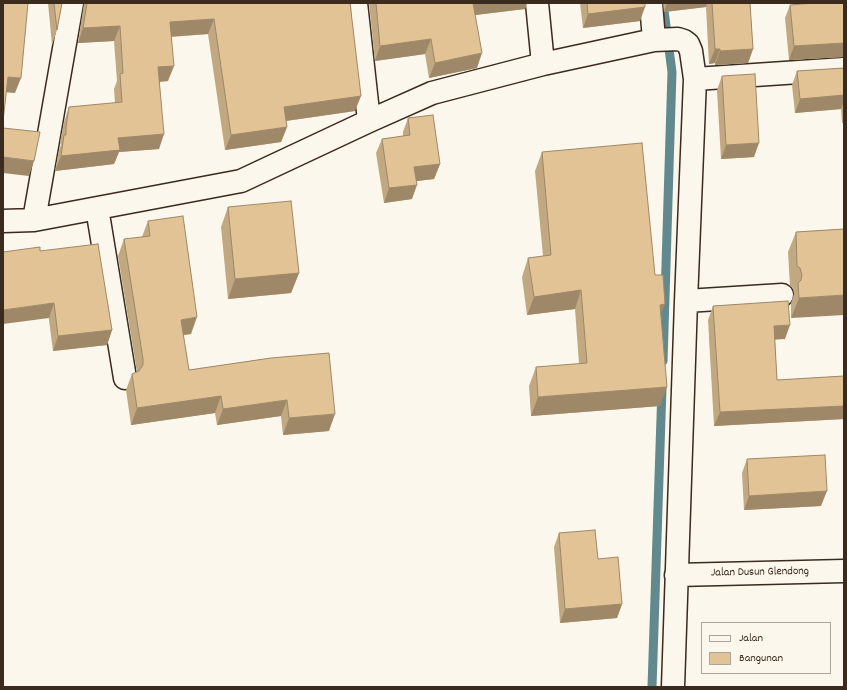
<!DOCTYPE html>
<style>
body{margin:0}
#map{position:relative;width:847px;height:690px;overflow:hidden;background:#fbf7ec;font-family:Dekko,sans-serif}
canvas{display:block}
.frame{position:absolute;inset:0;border:4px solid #3b2a1e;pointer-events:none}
.legend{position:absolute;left:701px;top:622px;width:130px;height:52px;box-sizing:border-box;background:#fbf7ec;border:1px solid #aea59a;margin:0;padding:5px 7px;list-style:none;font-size:12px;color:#3b2a1e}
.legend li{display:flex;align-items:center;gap:8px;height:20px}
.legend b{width:20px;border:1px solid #aea59a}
</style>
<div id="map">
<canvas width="847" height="690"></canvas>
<div class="frame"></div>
<ul class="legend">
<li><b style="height:5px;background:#fbf7ec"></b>Jalan</li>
<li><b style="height:11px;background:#e2c395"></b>Bangunan</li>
</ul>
</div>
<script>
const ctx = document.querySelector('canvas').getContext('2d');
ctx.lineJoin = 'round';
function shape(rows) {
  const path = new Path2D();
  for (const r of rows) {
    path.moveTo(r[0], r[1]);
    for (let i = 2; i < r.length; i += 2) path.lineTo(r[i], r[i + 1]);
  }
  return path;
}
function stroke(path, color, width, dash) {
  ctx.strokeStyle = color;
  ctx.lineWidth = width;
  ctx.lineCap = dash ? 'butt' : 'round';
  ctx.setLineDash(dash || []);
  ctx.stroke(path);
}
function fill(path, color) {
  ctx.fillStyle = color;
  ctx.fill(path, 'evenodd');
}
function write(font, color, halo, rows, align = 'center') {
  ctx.font = font + ' Dekko,sans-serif';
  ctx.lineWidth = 3;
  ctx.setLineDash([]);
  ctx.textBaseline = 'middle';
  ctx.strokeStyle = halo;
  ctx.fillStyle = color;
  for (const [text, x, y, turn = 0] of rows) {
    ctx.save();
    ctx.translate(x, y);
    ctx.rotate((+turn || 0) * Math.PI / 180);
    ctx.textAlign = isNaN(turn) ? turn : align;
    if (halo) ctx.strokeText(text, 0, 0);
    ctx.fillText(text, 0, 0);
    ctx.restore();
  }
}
const stream = shape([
 [663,3,672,72,663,361],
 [652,687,662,388]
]);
const minor = shape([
 [356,3,369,121],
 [537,3,543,64],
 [651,3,654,40],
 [695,79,844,69],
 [97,208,125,378],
 [34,220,72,3],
 [3,221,34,220,241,181,369,121,432,93,543,64,654,40,678,39,684,41,688,44,691,51,695,79,686,301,673,687],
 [686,301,782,295],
 [676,575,844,571]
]);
const wall = shape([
 [48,3,62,3,57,30,52,45],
 [84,3,351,3,355,111,286,121,287,127,281,142,225,150,208,34,171,37,168,81,160,82,159,149,119,152,114,164,55,171,59,150,61,145,60,142,64,122,69,107,115,103,114,89,117,81,114,41,78,43],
 [369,3,527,3,525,9,475,15,477,68,429,78,425,54,375,61],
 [580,3,645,3,640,21,583,28],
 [663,3,750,3,753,49,748,63,715,65,715,63,709,64,706,7,664,12],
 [844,3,844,57,789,60,785,18,790,5],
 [844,68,844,123,842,123,841,109,795,113,792,85,797,71],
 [722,76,754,157,721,159,717,90],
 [408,118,440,164,434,179,416,181,412,199,384,203,376,153,382,139,403,136,403,132],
 [542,152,655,275,661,316,660,406,531,416,529,386,536,367,579,364,575,309,527,315,522,277,528,258,543,256,535,171],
 [228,207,299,273,291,293,228,299,221,227],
 [148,221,191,334,183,335,189,370,271,358,329,431,283,435,281,416,217,425,215,413,131,425,126,390,132,374,137,372,118,256,124,239,142,237],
 [844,229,791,318,791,303,794,294,793,288,790,286,788,252,796,232],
 [40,251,112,330,107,345,53,351],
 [713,306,785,339,775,339,777,380,844,376,844,419,714,426,708,320],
 [747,459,821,506,744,510,742,473],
 [559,533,622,604,617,618,560,623,554,547]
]);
const shadedWall = shape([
 [472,3,527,3,525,9,467,16],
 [667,3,707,3,706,7,664,12],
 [645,7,640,21,583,28,588,14],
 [214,19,208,34,165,37,170,22],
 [120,26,114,41,78,43,83,28],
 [431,39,425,54,375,61,380,46],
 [844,43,844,54,843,57,789,60,794,46],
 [715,49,720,49,715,63,709,64],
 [753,49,748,63,715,65,720,51],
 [482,53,477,68,429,78,435,63],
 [174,66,168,81,153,82,158,67],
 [8,77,21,78,15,93,3,92],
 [844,95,844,100,841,109,795,113,800,99],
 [361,96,355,111,278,122,284,107],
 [287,127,281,142,225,150,231,135],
 [164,134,159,149,119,152,114,164,55,171,61,156,118,138],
 [759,143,754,157,721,159,726,145],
 [3,157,34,161,29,176,3,173],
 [440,164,434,179,409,182,414,167],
 [417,185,412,199,384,203,389,188],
 [299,273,291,293,228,299,235,279],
 [581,290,575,309,527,315,534,297],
 [844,295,844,315,791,318,799,298],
 [54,303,49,318,3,324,3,310],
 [665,304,658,323,660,305],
 [197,317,191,334,175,336,181,320],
 [790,325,785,339,769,340,774,326],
 [112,330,107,345,53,351,58,336],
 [667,387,660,406,531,416,538,397],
 [221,396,215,413,131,425,137,408],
 [287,400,281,416,217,425,223,409],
 [844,406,844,419,714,426,720,412],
 [335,414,329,431,283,435,289,418],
 [827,491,821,506,744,510,749,496],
 [622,604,617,618,560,623,565,609]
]);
const building = shape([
 [3,3,28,3,21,78,8,77,3,121,3,3],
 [54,3,62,3,57,30,54,3],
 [87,3,350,3,361,96,284,107,287,127,231,135,214,19,170,22,174,66,158,67,164,134,118,138,120,150,61,156,64,135,66,135,66,127,69,107,122,102,120,74,123,73,120,26,83,28,87,3],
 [376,3,473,3,482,53,435,63,431,39,380,46,376,3],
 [587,3,645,3,645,7,588,14,587,3],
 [712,3,750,3,753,49,720,51,720,49,715,49,712,3],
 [813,3,844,3,844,43,794,46,790,5,813,3],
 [844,68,844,95,800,99,797,71,844,68],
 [755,74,759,143,726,145,722,76,755,74],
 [433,115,440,164,414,167,417,185,389,188,382,139,410,135,408,118,433,115],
 [3,128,40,132,34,161,3,157,3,128],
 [642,143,655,275,663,275,665,304,660,305,667,387,538,397,536,367,587,363,581,290,534,297,528,258,551,255,542,152,642,143],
 [291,201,299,273,235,279,228,207,291,201],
 [183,216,197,317,181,320,189,370,271,358,329,353,335,414,289,418,287,400,223,409,221,396,137,408,132,374,139,371,143,365,143,359,124,239,150,236,148,221,183,216],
 [844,229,844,295,799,298,798,283,801,280,802,275,800,268,797,266,796,232,844,229],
 [98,244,112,330,58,336,54,303,3,310,3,252,40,247,40,251,98,244],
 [788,301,790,325,774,326,777,380,844,376,844,406,720,412,713,306,788,301],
 [825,455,827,491,749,496,747,459,825,455],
 [595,530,598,559,618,557,622,604,565,609,559,533,595,530]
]);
const streetNames = [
 ["Jalan Dusun Glendong",760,573,-1]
];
stroke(stream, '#61898e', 9);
stroke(minor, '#3b2a1e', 25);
stroke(minor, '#fbf7ec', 22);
fill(wall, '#c2a880');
fill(shadedWall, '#9e8868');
fill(building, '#e2c395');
stroke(building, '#9e8868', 1);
write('12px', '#3b2a1e', '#fbf7ec', streetNames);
</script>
